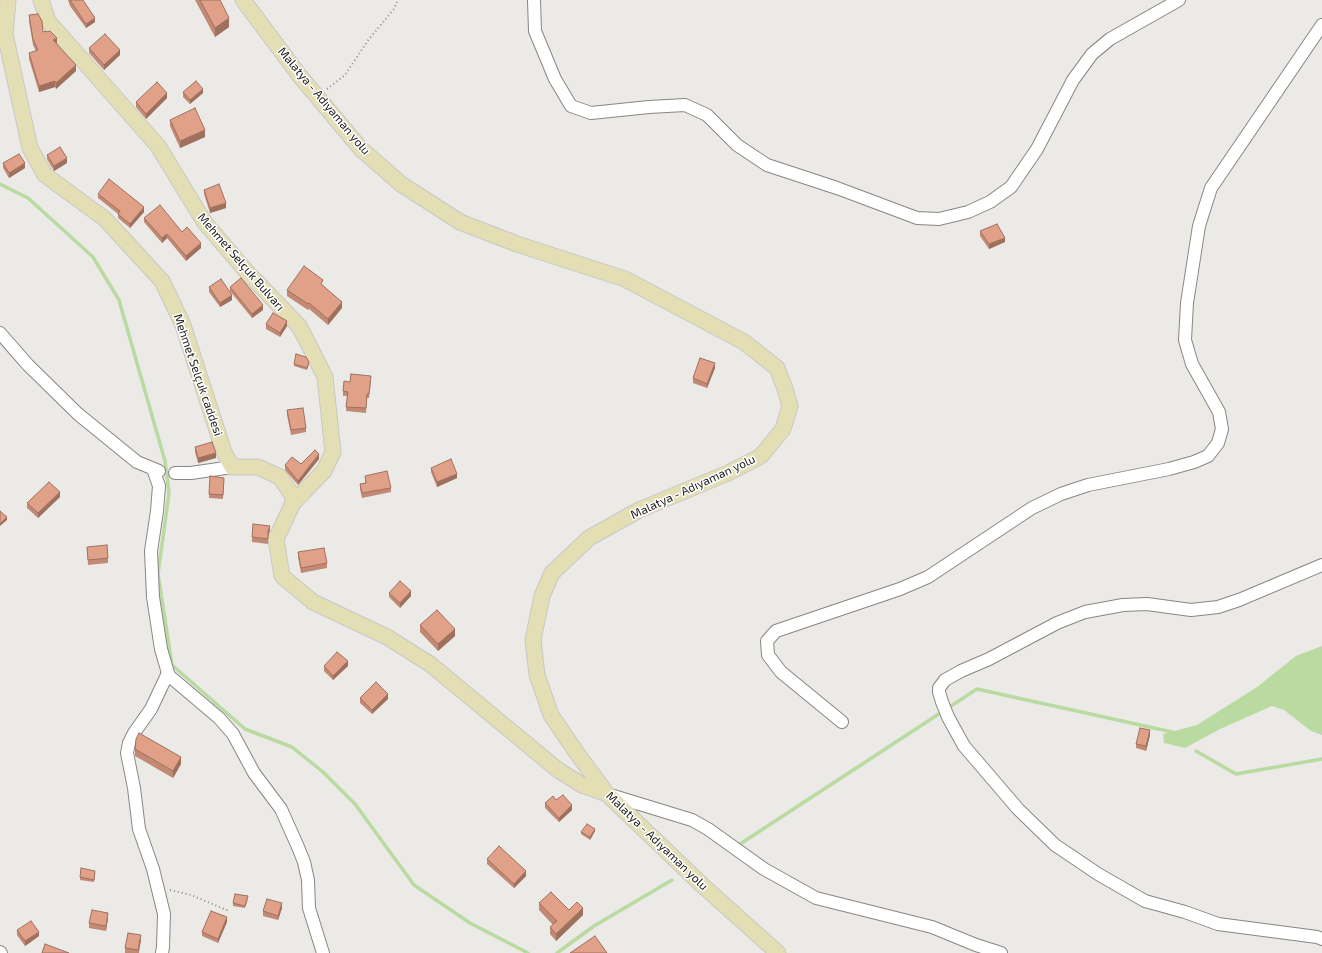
<!DOCTYPE html>
<meta charset="utf-8">
<style>
body{margin:0}
canvas{display:block;background:#eceae6}
</style>
<canvas width="1322" height="953"></canvas>
<script>
const ctx = document.querySelector('canvas').getContext('2d');
ctx.lineJoin = 'round';
function fill(path, color) {
  ctx.fillStyle = color;
  ctx.fill(path, 'evenodd');
}
function shape(rows) {
  const path = new Path2D();
  for (const r of rows) {
    path.moveTo(r[0], r[1]);
    for (let i = 2; i < r.length; i += 2) path.lineTo(r[i], r[i + 1]);
  }
  return path;
}
function stroke(path, color, width, dash) {
  ctx.strokeStyle = color;
  ctx.lineWidth = width;
  ctx.lineCap = dash ? 'butt' : 'round';
  ctx.setLineDash(dash || []);
  ctx.stroke(path);
}
function write(font, color, halo, rows, align = 'center') {
  ctx.font = font + ' "Exo 2",sans-serif';
  ctx.lineWidth = 3;
  ctx.setLineDash([]);
  ctx.textBaseline = 'middle';
  ctx.strokeStyle = halo;
  ctx.fillStyle = color;
  for (const [text, x, y, turn = 0] of rows) {
    ctx.save();
    ctx.translate(x, y);
    ctx.rotate((+turn || 0) * Math.PI / 180);
    ctx.textAlign = isNaN(turn) ? turn : align;
    if (halo) ctx.strokeText(text, 0, 0);
    ctx.fillText(text, 0, 0);
    ctx.restore();
  }
}
const water = shape([
 [1322,646,1322,735,1311,731,1284,710,1272,706,1220,729,1185,748,1164,743,1163,734,1197,725,1257,687,1296,656]
]);
const stream = shape([
 [0,184,28,198,93,257,119,300,165,461,169,493,158,574,172,665,245,729,292,747,323,772,355,804,414,885,470,923,528,953],
 [1196,751,1236,774,1322,759],
 [737,846,977,689,1172,732],
 [557,953,594,926,672,880]
]);
const path = shape([
 [327,89,345,75,369,39,394,9,398,0],
 [170,890,191,895,229,911]
]);
const minor = shape([
 [534,0,535,31,555,79,571,106,591,113,649,107,685,105,707,115,737,145,767,165,837,188,917,218,939,219,968,212,990,202,1011,187,1037,149,1073,80,1092,54,1110,39,1179,0],
 [0,333,28,365,78,414,137,462,159,471],
 [153,469,159,486,157,511,151,551,153,597,161,649,168,673,151,709,134,733,129,743,127,753,134,788,139,829,153,869,164,914,163,947,162,953],
 [175,473,191,473,232,467],
 [1322,565,1239,600,1218,607,1191,610,1147,604,1123,605,1085,612,1057,623,989,659,961,671,945,680,939,688,939,692,942,702,948,717,964,746,1018,809,1055,845,1098,874,1145,901,1185,912,1218,924,1317,937,1322,939],
 [167,674,219,718,233,734,254,773,281,809,298,847,304,862,308,880,309,908,323,953],
 [842,722,781,672,768,655,767,641,776,631,900,589,928,577,1032,508,1061,494,1088,485,1169,469,1194,462,1208,456,1218,443,1222,429,1219,412,1192,364,1185,340,1187,303,1199,226,1211,188,1322,25],
 [607,794,692,820,708,829,764,869,816,898,932,927,976,945,1001,953],
 [0,952,1,953]
]);
const major = shape([
 [8,0,5,34,30,148,45,175,105,219,162,281,183,325,224,452,232,467,258,467,280,477,292,495,293,503],
 [41,0,48,21,158,146,205,223,247,272,299,326,311,349,325,377,333,452,324,471,293,503,276,539,282,576,313,602,387,637,430,664,558,770,582,785,607,794],
 [243,0,299,75,361,149,401,184,460,222,517,244,625,279,744,342,777,368,784,386,790,406,783,429,761,456,728,473,639,510,589,538,552,573,542,596,533,640,537,675,551,715,576,752,607,794,702,885,778,953]
]);
const wall = shape([
 [68,0,83,0,95,22,86,28,70,6],
 [195,0,220,0,229,27,215,37],
 [29,15,43,32,47,32,76,71,56,89,55,87,39,92,29,59,29,53,36,51,33,45,29,21],
 [89,48,120,55,104,70,89,53],
 [183,92,203,93,190,104,183,97],
 [167,98,146,119,136,107,136,102],
 [170,120,205,137,180,148,170,126],
 [47,155,67,163,54,171,47,159],
 [3,163,25,168,9,178,3,168],
 [204,190,226,208,210,213,204,194],
 [98,194,144,212,130,228,118,218,118,214,98,198],
 [144,218,182,232,201,248,186,261,167,238,162,243,144,222],
 [980,231,1005,242,989,249,980,236],
 [323,285,342,308,328,325,309,309,308,310,287,296,287,290],
 [209,287,232,300,220,307,209,292],
 [230,287,263,310,252,318,230,291],
 [266,324,287,326,280,337,266,329],
 [294,364,309,365,307,370,294,366],
 [715,368,707,388,693,383,693,378],
 [371,380,369,398,367,398,366,413,346,411,347,396,343,396,343,391,350,382],
 [287,410,306,428,306,432,291,435,287,415],
 [195,447,216,458,198,463,195,452],
 [319,459,298,485,285,470,285,465,301,464],
 [431,468,457,478,437,487,431,472],
 [365,476,391,488,391,492,362,498,360,489,360,484,365,483],
 [224,482,223,499,209,498,209,494],
 [60,497,38,518,27,508,27,503],
 [270,530,268,536,268,544,252,542,252,537],
 [87,547,108,558,108,563,88,565],
 [298,552,327,563,327,568,301,573,298,557],
 [389,593,411,596,400,608,389,597],
 [420,625,455,636,438,651,420,632],
 [324,666,348,666,333,680,324,671],
 [360,698,388,699,372,714,360,703],
 [1150,735,1146,751,1136,748,1136,744],
 [135,749,181,764,173,778,135,756],
 [556,800,572,810,559,822,545,808,545,803],
 [595,831,590,840,581,834,581,832],
 [487,859,526,876,514,888,487,864],
 [95,873,94,882,80,880,80,877],
 [248,899,245,908,233,906,233,903],
 [539,903,569,910,583,915,556,941,550,934,550,927,553,925,539,910],
 [282,908,278,920,263,916,263,911],
 [108,918,106,931,89,928,89,923],
 [227,922,218,943,202,936,202,932],
 [17,930,39,936,25,946,17,935],
 [141,940,139,953,125,953,125,948]
]);
const shadedWall = shape([
 [95,18,95,22,86,28,86,24],
 [229,18,229,27,215,37,215,28],
 [57,38,57,44,53,40],
 [120,50,120,55,104,70,104,65],
 [76,65,76,71,56,89,56,83],
 [55,81,55,87,39,92,39,86],
 [203,89,203,93,190,104,190,100],
 [167,93,167,98,146,119,146,114],
 [205,130,205,137,180,148,180,141],
 [67,158,67,163,54,171,54,166],
 [25,163,25,168,9,178,9,173],
 [226,203,226,208,210,213,210,208],
 [144,207,144,212,130,228,130,224],
 [167,234,167,238,162,243,162,238],
 [1005,238,1005,242,989,249,989,244],
 [201,243,201,248,186,261,186,256],
 [232,295,232,300,220,307,220,303],
 [342,302,342,308,328,325,328,319],
 [263,305,263,310,252,318,252,314],
 [287,321,287,326,280,337,280,333],
 [715,363,715,368,707,388,707,384],
 [216,453,216,458,198,463,198,458],
 [319,454,319,459,298,485,298,481],
 [457,474,457,478,437,487,437,482],
 [60,492,60,497,38,518,38,513],
 [7,517,7,520,0,526,0,524],
 [270,526,270,530,268,536,268,531],
 [411,591,411,596,400,608,400,603],
 [455,629,455,636,438,651,438,644],
 [348,661,348,666,333,680,333,676],
 [388,694,388,699,372,714,372,710],
 [1150,730,1150,735,1146,751,1146,746],
 [181,757,181,764,173,778,173,771],
 [572,805,572,810,559,822,559,818],
 [595,829,595,831,590,840,590,837],
 [526,871,526,876,514,888,514,884],
 [282,903,282,908,278,920,278,916],
 [583,908,583,915,556,941,556,934],
 [108,913,108,918,106,931,106,926],
 [227,917,227,922,218,943,218,939],
 [39,932,39,936,25,946,25,941],
 [141,935,141,940,138,953,138,950]
]);
const building = shape([
 [70,0,83,0,95,18,86,24,70,0],
 [200,0,220,0,229,18,215,28,200,0],
 [38,14,42,21,43,32,46,31,47,32,50,31,57,38,53,40,76,65,56,83,55,81,39,86,29,53,38,50,33,39,29,15,38,14],
 [105,34,120,50,104,65,89,48,105,34],
 [196,81,203,89,190,100,183,92,196,81],
 [157,82,167,93,146,114,136,102,157,82],
 [195,108,205,130,180,141,170,120,195,108],
 [60,147,67,158,54,166,47,155,60,147],
 [19,154,25,163,9,173,3,163,19,154],
 [109,179,144,207,130,224,118,214,120,211,98,194,109,179],
 [219,184,226,203,210,208,204,190,219,184],
 [160,205,182,232,187,227,201,243,186,256,167,234,162,238,144,218,160,205],
 [997,224,1005,238,989,244,980,231,997,224],
 [304,266,323,280,321,284,342,302,328,319,309,303,308,304,287,290,304,266],
 [241,278,263,305,252,314,230,287,241,278],
 [221,279,232,295,220,303,209,287,221,279],
 [273,313,287,321,280,333,266,324,273,313],
 [296,354,306,357,309,362,307,368,294,364,296,354],
 [700,358,715,363,707,384,693,378,700,358],
 [351,374,371,376,369,394,367,394,366,408,346,407,348,392,343,391,344,381,350,382,351,374],
 [303,408,306,428,291,430,287,410,303,408],
 [212,442,216,453,198,458,195,447,212,442],
 [315,450,319,454,298,481,285,465,292,457,301,464,315,450],
 [451,459,457,474,437,482,431,468,451,459],
 [387,471,391,488,362,493,360,484,366,483,365,476,387,471],
 [210,476,224,478,223,495,209,494,210,476],
 [49,482,60,492,38,513,27,503,49,482],
 [0,511,7,517,0,524,0,511],
 [253,524,270,526,268,531,268,539,252,537,253,524],
 [107,545,108,558,88,560,87,547,107,545],
 [324,548,327,563,301,568,298,552,324,548],
 [400,581,411,591,400,603,389,593,400,581],
 [437,610,455,629,438,644,420,625,437,610],
 [337,652,348,661,333,676,324,666,337,652],
 [376,682,388,694,372,710,360,698,376,682],
 [1140,728,1150,730,1146,746,1136,744,1140,728],
 [139,733,181,757,173,771,135,749,136,739,139,733],
 [563,795,572,805,559,818,545,803,553,796,556,800,563,795],
 [587,824,595,829,590,837,581,832,587,824],
 [499,846,526,871,514,884,487,859,499,846],
 [81,868,95,871,94,880,80,877,81,868],
 [551,892,569,910,577,902,583,908,556,934,550,927,557,921,539,903,551,892],
 [235,894,248,896,245,906,233,903,235,894],
 [267,899,282,903,278,916,263,911,267,899],
 [92,910,108,913,106,926,89,923,92,910],
 [211,911,227,917,218,939,202,932,211,911],
 [31,921,39,932,25,941,17,930,31,921],
 [128,933,141,935,138,950,125,948,128,933],
 [595,936,607,953,570,953,595,936],
 [45,944,69,953,42,953,45,944]
]);
const streetNames = [
 ["Malatya - Adıyaman yolu",324,101,50],
 ["Mehmet Selçuk Bulvarı",241,262,49],
 ["Mehmet Selçuk caddesi",198,375,71],
 ["Malatya - Adıyaman yolu",693,487,-25],
 ["Malatya - Adıyaman yolu",657,841,44]
];
fill(water, '#b9daa1');
stroke(stream, '#b9daa1', 3.5);
stroke(minor, '#898683', 14);
stroke(major, '#c8c8c7', 17);
stroke(path, '#8e8d8a', 2, [1, 3]);
stroke(minor, '#fff', 12);
stroke(major, '#e3deb3', 15);
fill(wall, '#c28a75');
fill(shadedWall, '#9e715f');
fill(building, '#e1a188');
stroke(building, '#9e715f', 1);
write('12px', '#191817', '#fff', streetNames);
</script>
